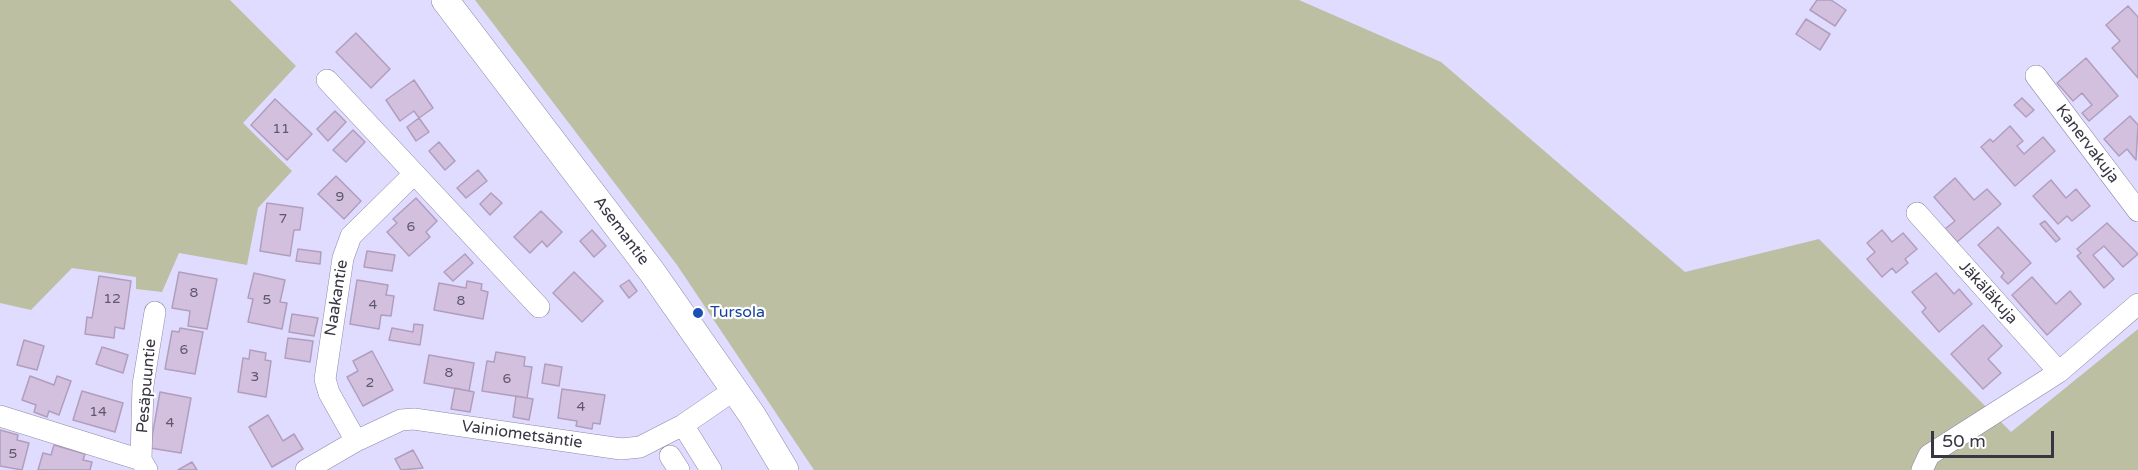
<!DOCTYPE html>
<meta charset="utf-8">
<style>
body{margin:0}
#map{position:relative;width:2138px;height:470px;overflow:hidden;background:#e0dcff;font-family:"Varela Round",sans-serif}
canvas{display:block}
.scale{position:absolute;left:1931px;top:431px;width:123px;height:27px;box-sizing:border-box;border:3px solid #373643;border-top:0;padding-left:8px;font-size:18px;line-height:21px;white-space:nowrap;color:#373643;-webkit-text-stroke:4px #fff;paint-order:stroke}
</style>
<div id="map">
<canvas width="2138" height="470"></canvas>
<div class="scale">50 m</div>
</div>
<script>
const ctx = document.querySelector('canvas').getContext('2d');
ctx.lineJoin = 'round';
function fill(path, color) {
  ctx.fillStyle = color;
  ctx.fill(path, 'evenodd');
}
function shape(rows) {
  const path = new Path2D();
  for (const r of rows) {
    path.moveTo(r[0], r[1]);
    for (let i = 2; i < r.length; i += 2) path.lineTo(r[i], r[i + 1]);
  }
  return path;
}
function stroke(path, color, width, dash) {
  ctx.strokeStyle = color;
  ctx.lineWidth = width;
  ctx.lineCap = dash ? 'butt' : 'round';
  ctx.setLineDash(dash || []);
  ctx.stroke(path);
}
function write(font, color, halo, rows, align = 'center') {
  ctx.font = font + ' "Varela Round",sans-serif';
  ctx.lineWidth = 4.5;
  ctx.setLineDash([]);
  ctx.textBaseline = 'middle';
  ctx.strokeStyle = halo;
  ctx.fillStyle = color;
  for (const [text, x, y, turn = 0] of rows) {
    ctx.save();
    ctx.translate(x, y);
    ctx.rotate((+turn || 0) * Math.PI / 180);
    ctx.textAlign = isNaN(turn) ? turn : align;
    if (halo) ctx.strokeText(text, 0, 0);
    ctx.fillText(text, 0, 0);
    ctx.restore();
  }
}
const green = shape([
 [0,0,230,0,296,66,243,123,292,171,258,208,247,265,179,253,162,292,136,289,136,277,72,268,31,310,0,303],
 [475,0,1299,0,1441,62,1685,272,1819,239,2011,432,2138,329,2138,470,814,470,677,265]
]);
const building = shape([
 [1817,0,1831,0,1846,10,1835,26,1810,10,1817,0],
 [2128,6,2138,17,2138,78,2112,48,2120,41,2106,25,2128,6],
 [1806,19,1830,34,1820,50,1796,34,1806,19],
 [356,33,390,69,371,88,336,52,356,33],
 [2086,58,2118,96,2089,121,2082,113,2092,105,2082,93,2073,101,2057,83,2086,58],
 [414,80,433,108,419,118,414,111,400,121,386,100,414,80],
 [2022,98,2034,110,2026,117,2014,105,2022,98],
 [275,99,312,134,287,160,251,125,275,99],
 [335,111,346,122,328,141,317,129,335,111],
 [2130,116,2138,125,2136,160,2127,149,2119,156,2104,139,2130,116],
 [419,118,429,132,416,141,407,127,419,118],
 [2010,126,2023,141,2017,146,2024,154,2043,137,2055,151,2015,186,1981,147,1990,139,1993,142,2010,126],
 [353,130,365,142,346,162,333,150,353,130],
 [439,142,455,161,445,170,429,151,439,142],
 [478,170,487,181,466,198,457,188,478,170],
 [336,176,361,201,344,219,318,194,336,176],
 [1955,178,1974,200,1987,189,2001,204,1957,242,1945,229,1955,221,1934,197,1955,178],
 [2051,180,2066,198,2076,189,2090,206,2072,221,2067,216,2058,224,2033,196,2051,180],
 [491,193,502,203,490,215,480,204,491,193],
 [416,198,437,221,426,232,430,237,409,256,387,232,397,223,393,219,416,198],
 [267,203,303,208,300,230,294,230,290,256,260,251,267,203],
 [541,211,562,232,547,247,542,241,530,253,514,237,541,211],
 [2045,221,2060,239,2056,242,2040,224,2045,221],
 [2107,223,2138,254,2123,267,2104,246,2093,255,2114,279,2104,288,2077,256,2081,253,2077,249,2107,223],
 [1998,227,2031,263,2008,284,2001,277,2004,273,1978,245,1998,227],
 [592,230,606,246,594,257,580,241,592,230],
 [1882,230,1892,242,1903,233,1917,249,1905,259,1908,263,1896,273,1892,268,1882,277,1867,259,1875,252,1867,243,1882,230],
 [298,249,321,252,320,264,296,261,298,249],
 [367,251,395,255,392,271,364,267,367,251],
 [465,254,473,263,453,281,444,272,465,254],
 [179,272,217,279,207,329,188,326,190,311,172,308,179,272],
 [574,272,603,301,582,322,553,293,574,272],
 [254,273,285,280,280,302,287,303,282,329,248,322,253,299,248,298,254,273],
 [1936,273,1954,294,1959,289,1972,304,1939,332,1922,312,1926,308,1912,292,1936,273],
 [99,276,131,281,124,329,115,327,114,338,85,334,87,317,92,318,99,276],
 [2032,277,2056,304,2070,291,2081,304,2047,335,2012,295,2032,277],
 [357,280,388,285,386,295,394,296,391,316,381,315,379,329,350,324,357,280],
 [629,280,637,291,629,298,620,286,629,280],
 [467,281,482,284,481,290,488,292,483,319,434,310,439,283,466,288,467,281],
 [292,314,318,318,314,336,289,332,292,314],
 [414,324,423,325,420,345,389,340,392,328,413,332,414,324],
 [1983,325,2002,346,1988,359,2001,373,1983,389,1951,354,1983,325],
 [180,328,203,332,195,374,165,369,172,331,179,332,180,328],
 [288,338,313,341,310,362,285,358,288,338],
 [24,340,44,346,37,370,17,365,24,340],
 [102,347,128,355,123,373,96,364,102,347],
 [250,350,266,353,265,360,271,361,266,397,238,392,243,358,249,359,250,350],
 [372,351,393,390,363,406,347,377,358,371,353,361,372,351],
 [496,352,525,357,524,366,532,367,527,398,482,391,487,361,494,362,496,352],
 [429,355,474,363,469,391,424,383,429,355],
 [545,364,562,367,559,386,542,383,545,364],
 [30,376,54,385,57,376,71,381,59,415,49,411,47,417,34,412,36,405,22,400,30,376],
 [455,388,474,392,470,412,451,409,455,388],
 [562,389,605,395,600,424,593,423,592,429,576,426,577,421,558,418,562,389],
 [82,391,123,403,115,432,73,420,82,391],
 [160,392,191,398,181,453,150,448,160,392],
 [516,396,533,399,529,420,513,417,516,396],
 [268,415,283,441,294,434,303,449,272,467,249,427,268,415],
 [0,430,18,435,17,440,29,443,22,470,0,466,0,430],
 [54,445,85,454,83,460,92,462,90,470,38,470,43,453,51,455,54,445],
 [413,450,423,468,401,470,395,459,413,450],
 [192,462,197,470,178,470,192,462]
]);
const minor = shape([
 [2036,76,2138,211],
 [327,80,539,307],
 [1917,213,2059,372],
 [0,416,141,460],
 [683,425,711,470],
 [356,441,329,393,325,379,343,258,351,236,413,175],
 [670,456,679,470],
 [147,470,141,460,143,385,155,312],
 [306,470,356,441,401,420,414,419,621,449,640,447,683,425,734,390],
 [1922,470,1929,455,2059,372,2138,304]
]);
const major = shape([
 [445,0,652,272,752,415,785,470]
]);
const markers = [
 [698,313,6,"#1a4fb4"]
];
const numberNames = [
 ["11",281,129],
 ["9",340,197],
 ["7",283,219],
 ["6",411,227],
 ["8",194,293],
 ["12",112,299],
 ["5",267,300],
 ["8",461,301],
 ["4",373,305],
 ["6",184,350],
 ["8",449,373],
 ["3",255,377],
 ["6",507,379],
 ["2",370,383],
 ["4",581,407],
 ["14",98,412],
 ["4",170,423],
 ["5",13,454]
];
const streetNames = [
 ["Kanervakuja",2087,144,53],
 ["Asemantie",621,231,53],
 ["Jäkäläkuja",1988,293,48],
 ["Naakantie",337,298,-81],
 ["Pesäpuuntie",147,386,-85],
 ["Vainiometsäntie",522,435,8]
];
const transitNames = [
 ["Tursola",710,313]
];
fill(green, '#bcbfa2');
fill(building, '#d3c0df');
stroke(building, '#b09ebc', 1.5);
stroke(minor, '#8b87a7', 22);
stroke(major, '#8b87a7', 28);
stroke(minor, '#fff', 21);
stroke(major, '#fff', 27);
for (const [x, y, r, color] of markers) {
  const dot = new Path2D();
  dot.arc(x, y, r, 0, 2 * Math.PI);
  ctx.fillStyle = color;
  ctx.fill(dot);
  stroke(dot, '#fff', 2);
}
write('14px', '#5e586a', null, numberNames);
write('16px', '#373643', '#fff', streetNames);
write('16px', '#164399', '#fff', transitNames, 'left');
</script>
